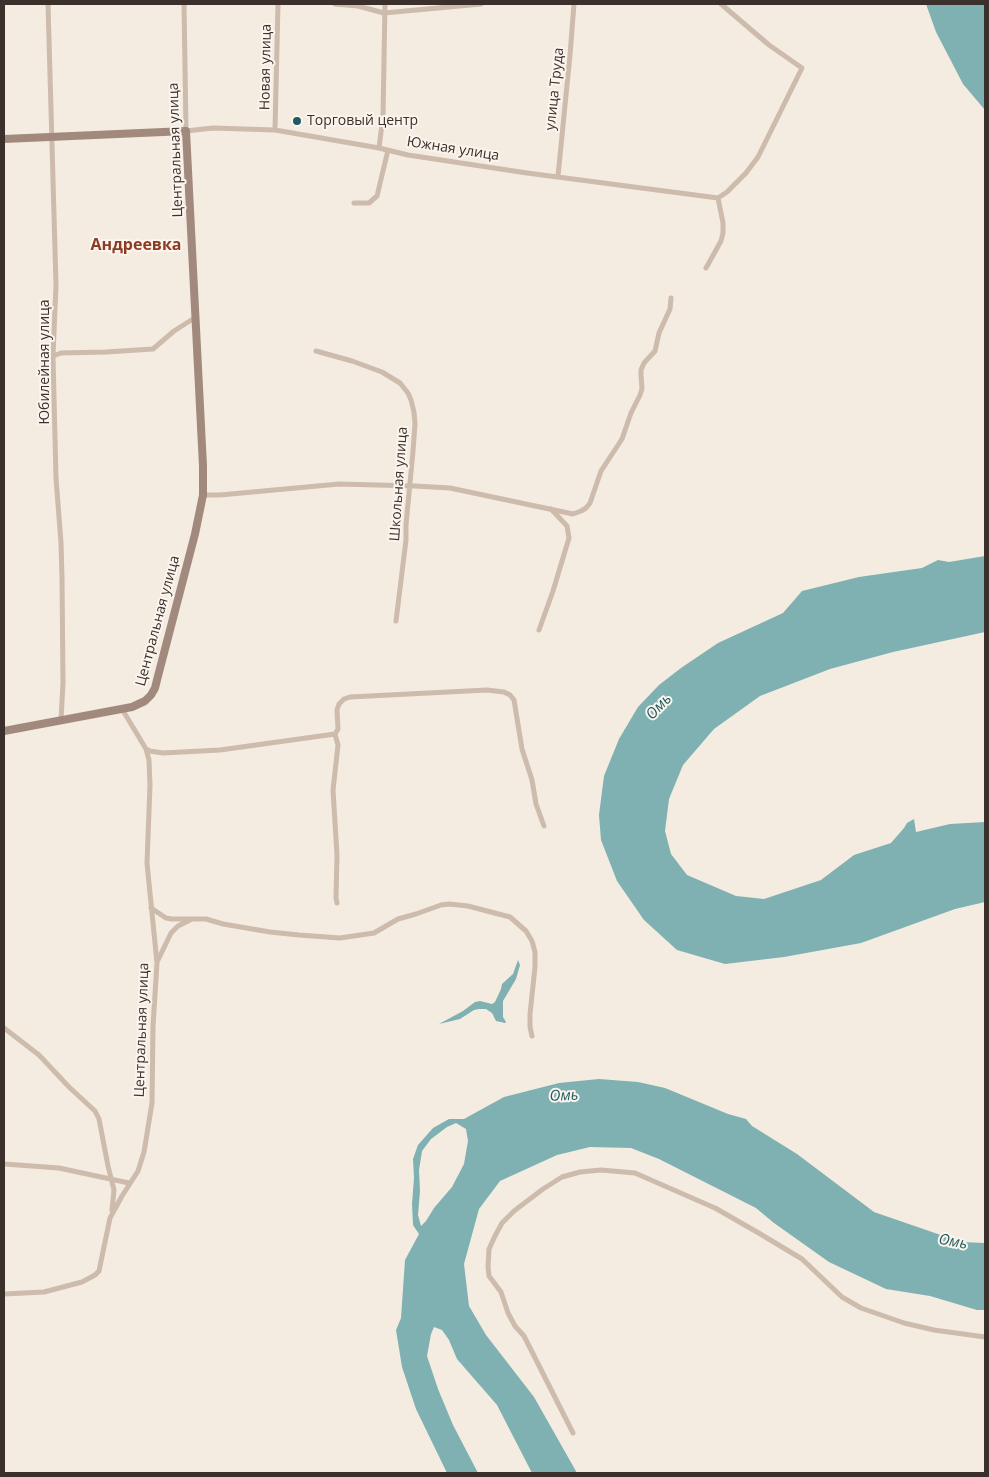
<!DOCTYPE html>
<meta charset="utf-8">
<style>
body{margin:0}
#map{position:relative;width:989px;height:1477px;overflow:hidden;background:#f4ebe1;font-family:"Open Sans",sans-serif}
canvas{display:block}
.frame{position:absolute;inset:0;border:5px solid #3b302b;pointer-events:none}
</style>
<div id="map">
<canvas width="989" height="1477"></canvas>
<div class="frame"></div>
</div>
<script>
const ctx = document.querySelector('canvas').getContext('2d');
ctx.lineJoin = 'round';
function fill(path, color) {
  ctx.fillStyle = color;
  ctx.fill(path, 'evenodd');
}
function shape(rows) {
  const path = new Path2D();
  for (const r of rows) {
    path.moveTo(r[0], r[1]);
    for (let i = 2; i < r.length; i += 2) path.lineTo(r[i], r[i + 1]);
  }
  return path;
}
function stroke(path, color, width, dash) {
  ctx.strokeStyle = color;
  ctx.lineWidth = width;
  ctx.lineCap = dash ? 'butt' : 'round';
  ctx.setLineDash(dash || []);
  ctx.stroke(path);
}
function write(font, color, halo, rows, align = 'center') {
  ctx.font = font + ' "Open Sans",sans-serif';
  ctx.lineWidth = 4;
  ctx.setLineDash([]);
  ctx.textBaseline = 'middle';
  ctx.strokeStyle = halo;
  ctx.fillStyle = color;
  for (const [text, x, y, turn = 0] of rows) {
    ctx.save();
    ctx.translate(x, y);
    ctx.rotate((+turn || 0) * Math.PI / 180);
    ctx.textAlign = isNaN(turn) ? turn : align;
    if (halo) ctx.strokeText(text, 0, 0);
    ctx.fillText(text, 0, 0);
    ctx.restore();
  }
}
const water = shape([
 [926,4,985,4,985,110,963,84,936,32],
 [985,556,985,632,893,652,830,669,760,696,714,729,683,765,669,799,665,831,671,854,687,875,736,896,764,899,821,880,854,855,891,843,904,828,907,823,914,819,916,832,950,824,985,822,985,902,955,909,861,943,784,957,725,964,677,950,644,920,617,881,601,840,599,815,604,776,619,739,638,707,659,685,681,668,718,643,783,613,802,591,859,577,922,568,938,560,949,562],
 [518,960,520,965,516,979,503,1001,503,1017,506,1022,505,1023,496,1021,492,1013,486,1009,479,1009,474,1010,460,1019,439,1024,463,1011,475,1002,480,1001,492,1004,495,1002,501,989,502,984,513,974],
 [599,1079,638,1082,665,1088,728,1114,746,1119,752,1126,797,1154,874,1212,961,1242,985,1243,985,1310,977,1310,930,1296,886,1289,829,1262,774,1223,756,1208,659,1159,631,1148,590,1147,557,1155,500,1181,479,1209,464,1264,469,1306,486,1335,534,1397,577,1473,532,1473,497,1405,457,1359,449,1340,442,1330,434,1327,431,1334,427,1356,438,1389,453,1425,478,1473,447,1473,416,1409,402,1367,396,1330,401,1318,405,1260,419,1234,413,1225,412,1204,414,1178,413,1159,418,1145,433,1128,449,1119,464,1119,504,1097,559,1083],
 [456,1123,466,1129,468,1141,464,1164,452,1187,434,1208,426,1221,421,1226,418,1215,420,1191,419,1170,422,1151,431,1139,447,1127]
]);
const street = shape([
 [48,4,56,285,53,356,56,478,61,543,62,578,63,683,61,720],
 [184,4,186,131,213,128,275,130,379,148,408,155,527,173,718,198],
 [335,4,358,6,384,13,481,4],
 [275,130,278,4],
 [379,148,383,116,385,4],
 [558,176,570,55,574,4],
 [718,198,727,192,746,173,758,157,802,68,769,45,721,4],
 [354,203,369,203,377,196,388,150],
 [706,268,721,241,723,233,723,223,718,198],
 [316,351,352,361,382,372,400,383,408,393,411,400,414,412,415,424,413,451,406,525,406,540,396,621],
 [53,356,61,353,106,352,153,349,174,331,196,317],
 [203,495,220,495,339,484,415,486,450,488,573,514,581,511,586,508,590,503,601,471,622,439,631,413,640,395,642,389,641,375,641,370,644,363,655,351,659,333,670,309,671,298],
 [539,630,553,591,569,538,567,526,551,509],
 [335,734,338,729,337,710,339,704,344,699,350,697,487,690,504,692,510,695,514,700,522,749,532,780,536,804,544,826],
 [335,734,338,745,333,790,337,855,336,898,337,903],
 [146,749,150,751,163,753,220,750,335,734],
 [151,908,166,918,172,919,206,919,223,924,270,932,299,935,340,938,374,933,398,919,416,914,441,905,449,904,468,906,510,917,526,931,532,941,535,952,535,967,530,1014,530,1027,532,1036],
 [158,960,171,933,178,926,190,920],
 [4,1028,39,1055,69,1087,95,1111,99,1119,108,1166,114,1190,112,1210],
 [4,1164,59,1168,129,1183],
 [4,1294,44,1292,82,1282,95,1275,99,1271,110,1218,122,1196,138,1171,144,1152,152,1103,153,1026,157,963,147,863,150,785,149,760,146,749,122,709],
 [573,1433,524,1336,515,1326,508,1313,501,1292,489,1276,488,1267,489,1249,495,1236,502,1223,514,1211,543,1189,562,1177,580,1172,601,1170,635,1173,715,1208,757,1232,802,1259,842,1297,861,1308,904,1323,934,1330,985,1337]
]);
const secondary = shape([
 [4,139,186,131,203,466,203,495,195,534,158,676,155,688,151,695,145,701,132,707,4,731]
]);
const markers = [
 [297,121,5,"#1f5a5e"]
];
const streetNames = [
 ["Новая улица",266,67,-89],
 ["улица Труда",555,89,-84],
 ["Южная улица",453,149,9],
 ["Центральная улица",176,150,-92],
 ["Юбилейная улица",45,362,-90],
 ["Школьная улица",399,484,-86],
 ["Центральная улица",158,621,-75],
 ["Центральная улица",142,1030,-88]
];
const poiNames = [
 ["Торговый центр",307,121]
];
const waterNames = [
 ["Омь",659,707,-46],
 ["Омь",564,1096,-2],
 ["Омь",953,1242,11]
];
const quarterNames = [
 ["Андреевка",136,245]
];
fill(water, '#7fb0b2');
stroke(street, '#cdbbac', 5);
stroke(secondary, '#a18a7d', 8);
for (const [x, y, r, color] of markers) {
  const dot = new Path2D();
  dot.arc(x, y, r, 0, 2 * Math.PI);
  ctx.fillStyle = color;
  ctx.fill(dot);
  stroke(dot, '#fbf5ee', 2);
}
write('14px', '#3b302b', '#fbf5ee', streetNames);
write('14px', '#3b302b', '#fbf5ee', poiNames, 'left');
write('italic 15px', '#1f5a5e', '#fbf5ee', waterNames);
write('bold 16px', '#8c3b22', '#fbf5ee', quarterNames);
</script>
